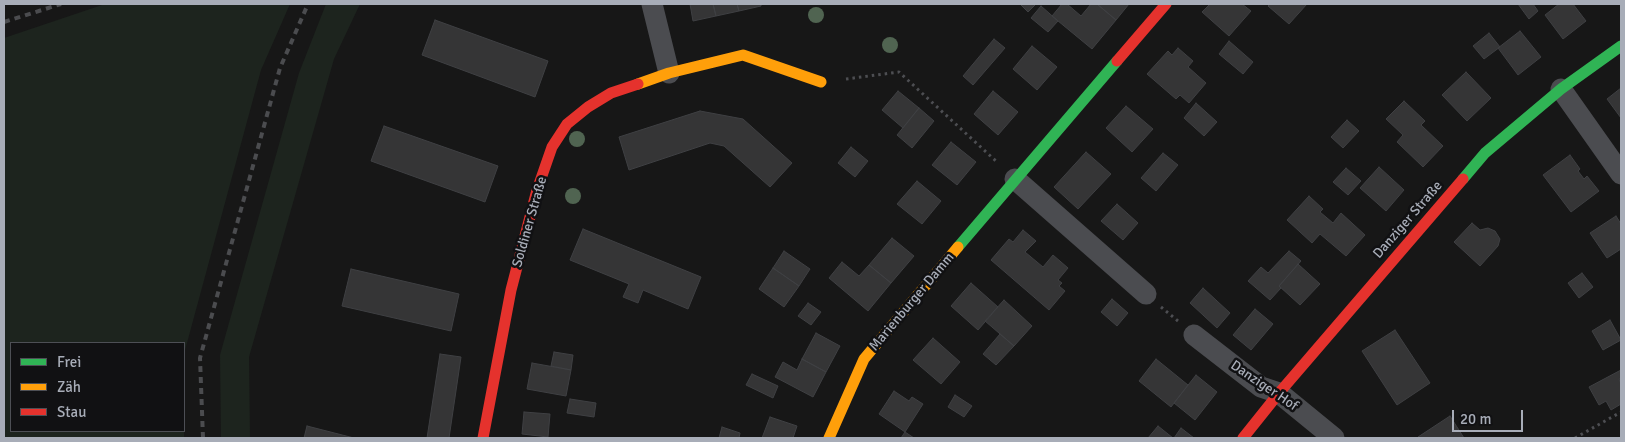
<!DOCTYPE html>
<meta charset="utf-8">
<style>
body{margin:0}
#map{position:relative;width:1625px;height:442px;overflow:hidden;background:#171717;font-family:Signika,sans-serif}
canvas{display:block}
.frame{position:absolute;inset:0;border:5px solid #a8adb8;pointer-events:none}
.legend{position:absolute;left:10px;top:342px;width:175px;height:90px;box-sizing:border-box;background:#111113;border:1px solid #4d4f55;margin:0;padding:6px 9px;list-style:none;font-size:15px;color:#a8adb8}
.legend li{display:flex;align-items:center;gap:10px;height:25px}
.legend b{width:25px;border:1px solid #4d4f55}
.scale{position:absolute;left:1452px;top:410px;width:71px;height:22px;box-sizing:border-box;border:2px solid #a8adb8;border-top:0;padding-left:6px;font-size:15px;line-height:18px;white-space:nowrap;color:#a8adb8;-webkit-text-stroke:4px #111113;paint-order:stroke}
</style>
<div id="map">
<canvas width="1625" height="442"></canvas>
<div class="frame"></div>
<ul class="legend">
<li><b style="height:6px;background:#30b455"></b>Frei</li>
<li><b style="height:6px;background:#ff9f0a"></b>Zäh</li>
<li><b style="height:6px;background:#e5322d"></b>Stau</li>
</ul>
<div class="scale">20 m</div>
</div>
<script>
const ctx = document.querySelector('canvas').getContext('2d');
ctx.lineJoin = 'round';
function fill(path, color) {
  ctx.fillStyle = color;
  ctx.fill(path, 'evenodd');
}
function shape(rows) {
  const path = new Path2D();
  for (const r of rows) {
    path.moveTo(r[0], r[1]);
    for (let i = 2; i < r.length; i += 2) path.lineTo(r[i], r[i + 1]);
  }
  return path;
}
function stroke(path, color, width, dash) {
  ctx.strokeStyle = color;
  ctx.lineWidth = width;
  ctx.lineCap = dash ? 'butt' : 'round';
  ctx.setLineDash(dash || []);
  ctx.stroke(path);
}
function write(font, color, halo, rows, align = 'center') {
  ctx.font = font + ' Signika,sans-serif';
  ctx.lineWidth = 5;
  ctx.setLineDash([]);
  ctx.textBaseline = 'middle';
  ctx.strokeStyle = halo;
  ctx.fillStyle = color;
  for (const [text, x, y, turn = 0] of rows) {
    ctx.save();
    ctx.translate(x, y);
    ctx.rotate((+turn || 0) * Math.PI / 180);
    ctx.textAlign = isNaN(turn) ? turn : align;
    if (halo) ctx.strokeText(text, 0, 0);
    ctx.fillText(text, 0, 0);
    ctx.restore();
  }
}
const green = shape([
 [105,4,290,4,261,70,184,354,184,343,11,343,11,431,184,431,184,420,184,438,4,438,4,38],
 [326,4,360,4,334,59,249,357,250,438,221,438,220,355,299,73]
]);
const building = shape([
 [690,4,713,4,716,16,693,21,690,4],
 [713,4,737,4,739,11,716,16,713,4],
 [737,4,761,4,761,6,739,11,737,4],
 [1020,4,1036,4,1028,12,1020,4],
 [1062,4,1067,4,1081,16,1091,4,1097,4,1116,20,1092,49,1052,16,1062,4],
 [1097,4,1129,4,1116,20,1097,4],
 [1210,4,1242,4,1251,11,1229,36,1202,12,1210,4],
 [1270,4,1307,4,1289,24,1268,6,1270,4],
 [1518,4,1533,4,1538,11,1529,19,1518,4],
 [1559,4,1573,4,1586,21,1563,39,1545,15,1559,4],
 [1041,6,1058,21,1048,32,1031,18,1041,6],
 [435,20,548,61,535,97,422,55,435,20],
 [1520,31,1541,57,1518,75,1498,48,1520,31],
 [1489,33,1500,47,1484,59,1473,46,1489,33],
 [994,39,1005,48,973,85,963,76,994,39],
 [1229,41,1253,62,1243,74,1219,54,1229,41],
 [1032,46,1057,67,1037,90,1013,69,1032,46],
 [1178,48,1193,61,1188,67,1206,83,1189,103,1180,95,1176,99,1147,74,1168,51,1172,55,1178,48],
 [1466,72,1491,98,1467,121,1442,95,1466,72],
 [1621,88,1621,118,1607,99,1621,88],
 [898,91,919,108,903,128,882,110,898,91],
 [993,91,1018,112,998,135,974,114,993,91],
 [1404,101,1425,121,1421,125,1443,146,1423,167,1397,142,1403,135,1386,119,1404,101],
 [1196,103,1217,122,1204,136,1184,118,1196,103],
 [1126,106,1153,129,1132,152,1106,128,1126,106],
 [919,108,934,121,912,148,897,135,919,108],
 [700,111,743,119,792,163,770,187,724,146,710,143,629,170,619,137,700,111],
 [1347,120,1359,131,1343,148,1331,137,1347,120],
 [384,126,498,166,485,202,371,161,384,126],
 [951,142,976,162,957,185,932,165,951,142],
 [851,147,868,161,855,177,838,163,851,147],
 [1086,152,1111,174,1078,209,1054,187,1086,152],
 [1163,153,1178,165,1156,191,1141,178,1163,153],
 [1570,155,1580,169,1578,171,1584,179,1587,176,1599,191,1571,212,1543,175,1570,155],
 [1379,167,1404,190,1386,211,1360,188,1379,167],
 [1346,168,1361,181,1348,195,1333,182,1346,168],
 [917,181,941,201,922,224,897,204,917,181],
 [1309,196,1323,209,1320,212,1333,223,1341,213,1365,235,1346,256,1320,234,1312,243,1287,220,1309,196],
 [1117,204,1138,223,1123,240,1101,221,1117,204],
 [1616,216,1621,224,1621,249,1607,258,1590,233,1616,216],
 [1472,223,1480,230,1488,228,1495,231,1500,239,1498,246,1480,266,1454,242,1472,223],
 [583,229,701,277,688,309,643,290,638,303,623,297,629,284,570,260,583,229],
 [1023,230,1036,241,1025,252,1043,267,1053,255,1068,268,1058,280,1062,283,1059,286,1065,291,1049,310,991,260,1009,239,1013,242,1023,230],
 [892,238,914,256,891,283,869,265,892,238],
 [784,251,810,269,799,286,773,268,784,251],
 [1289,251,1301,261,1279,286,1281,288,1270,300,1248,281,1261,267,1268,273,1289,251],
 [842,262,859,276,869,265,891,283,868,311,829,278,842,262],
 [1298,264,1320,284,1300,305,1279,286,1298,264],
 [773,268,799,286,784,307,759,289,773,268],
 [351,269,459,294,451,331,342,306,351,269],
 [1582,273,1593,287,1579,298,1568,283,1582,273],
 [971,283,998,307,978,330,951,306,971,283],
 [1203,288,1230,313,1217,328,1190,303,1203,288],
 [1112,299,1128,313,1117,326,1101,312,1112,299],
 [1004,300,1032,326,1014,346,985,321,1004,300],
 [808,303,821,312,811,325,798,316,808,303],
 [1255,309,1273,324,1251,350,1233,335,1255,309],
 [1610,320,1621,340,1603,350,1592,331,1610,320],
 [1395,330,1430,383,1397,405,1362,351,1395,330],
 [816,333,840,346,826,372,802,359,816,333],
 [1000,334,1014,346,996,365,983,354,1000,334],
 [933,338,960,362,941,384,913,360,933,338],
 [554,352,573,355,571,370,551,366,554,352],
 [440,354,461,357,449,438,427,438,440,354],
 [802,359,826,372,813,397,775,377,783,362,797,370,802,359],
 [1156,359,1188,385,1171,407,1139,381,1156,359],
 [532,363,571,370,566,396,527,389,532,363],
 [1621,370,1621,378,1619,379,1621,384,1621,404,1611,410,1606,401,1599,405,1589,387,1621,370],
 [752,374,778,386,773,398,746,385,752,374],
 [1196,375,1217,392,1195,420,1174,403,1196,375],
 [894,391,909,401,912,397,923,404,905,432,879,414,894,391],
 [955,395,972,406,964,417,948,407,955,395],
 [570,399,596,403,594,417,567,413,570,399],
 [524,412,550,414,548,437,522,434,524,412],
 [1450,416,1464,438,1419,438,1418,437,1450,416],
 [770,417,797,426,793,438,762,438,770,417],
 [307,426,354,438,304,438,307,426],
 [1158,426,1173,438,1174,438,1148,438,1158,426],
 [722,427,740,433,739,438,719,438,722,427],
 [1181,428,1194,438,1174,438,1181,428],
 [905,432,914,438,901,438,905,432]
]);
const path = shape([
 [846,79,899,72,997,162],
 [1161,307,1178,321],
 [1575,438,1621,412]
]);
const street = shape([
 [652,4,669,73],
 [1561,89,1621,174],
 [1015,179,1146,294],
 [1194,335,1261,387,1279,393,1334,438]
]);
const fast = shape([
 [1463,179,1485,153,1561,89,1621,46],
 [958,247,1117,61]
]);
const slow = shape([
 [638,84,669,73,743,55,821,82],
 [829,438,864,359,958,247]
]);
const jam = shape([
 [1117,61,1166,4],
 [483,438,511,290,537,190,552,147,567,124,588,107,611,93,638,84],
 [1243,438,1279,393,1463,179]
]);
const rail = shape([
 [4,22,61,4],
 [203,438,200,358,280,68,308,4]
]);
const trees = [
 [816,15],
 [890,45],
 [577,139],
 [573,196]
];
const streetNames = [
 ["Danziger Straße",1408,220,-49],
 ["Soldiner Straße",530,222,-74],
 ["Marienburger Damm",912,302,-50],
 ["Danziger Hof",1264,386,34]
];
fill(green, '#1d241e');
fill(building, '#353536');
stroke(building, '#3f4043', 1);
stroke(path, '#4d4e52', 3, [2.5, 4]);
stroke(street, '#4b4c50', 21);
stroke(fast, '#30b455', 11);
stroke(slow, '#ff9f0a', 11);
stroke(jam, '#e5322d', 11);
stroke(rail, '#4b4c4f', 4, [6, 5]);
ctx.fillStyle = '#506451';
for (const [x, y] of trees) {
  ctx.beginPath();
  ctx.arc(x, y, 8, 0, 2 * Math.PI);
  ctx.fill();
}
write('14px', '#a8adb8', '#111113', streetNames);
</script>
